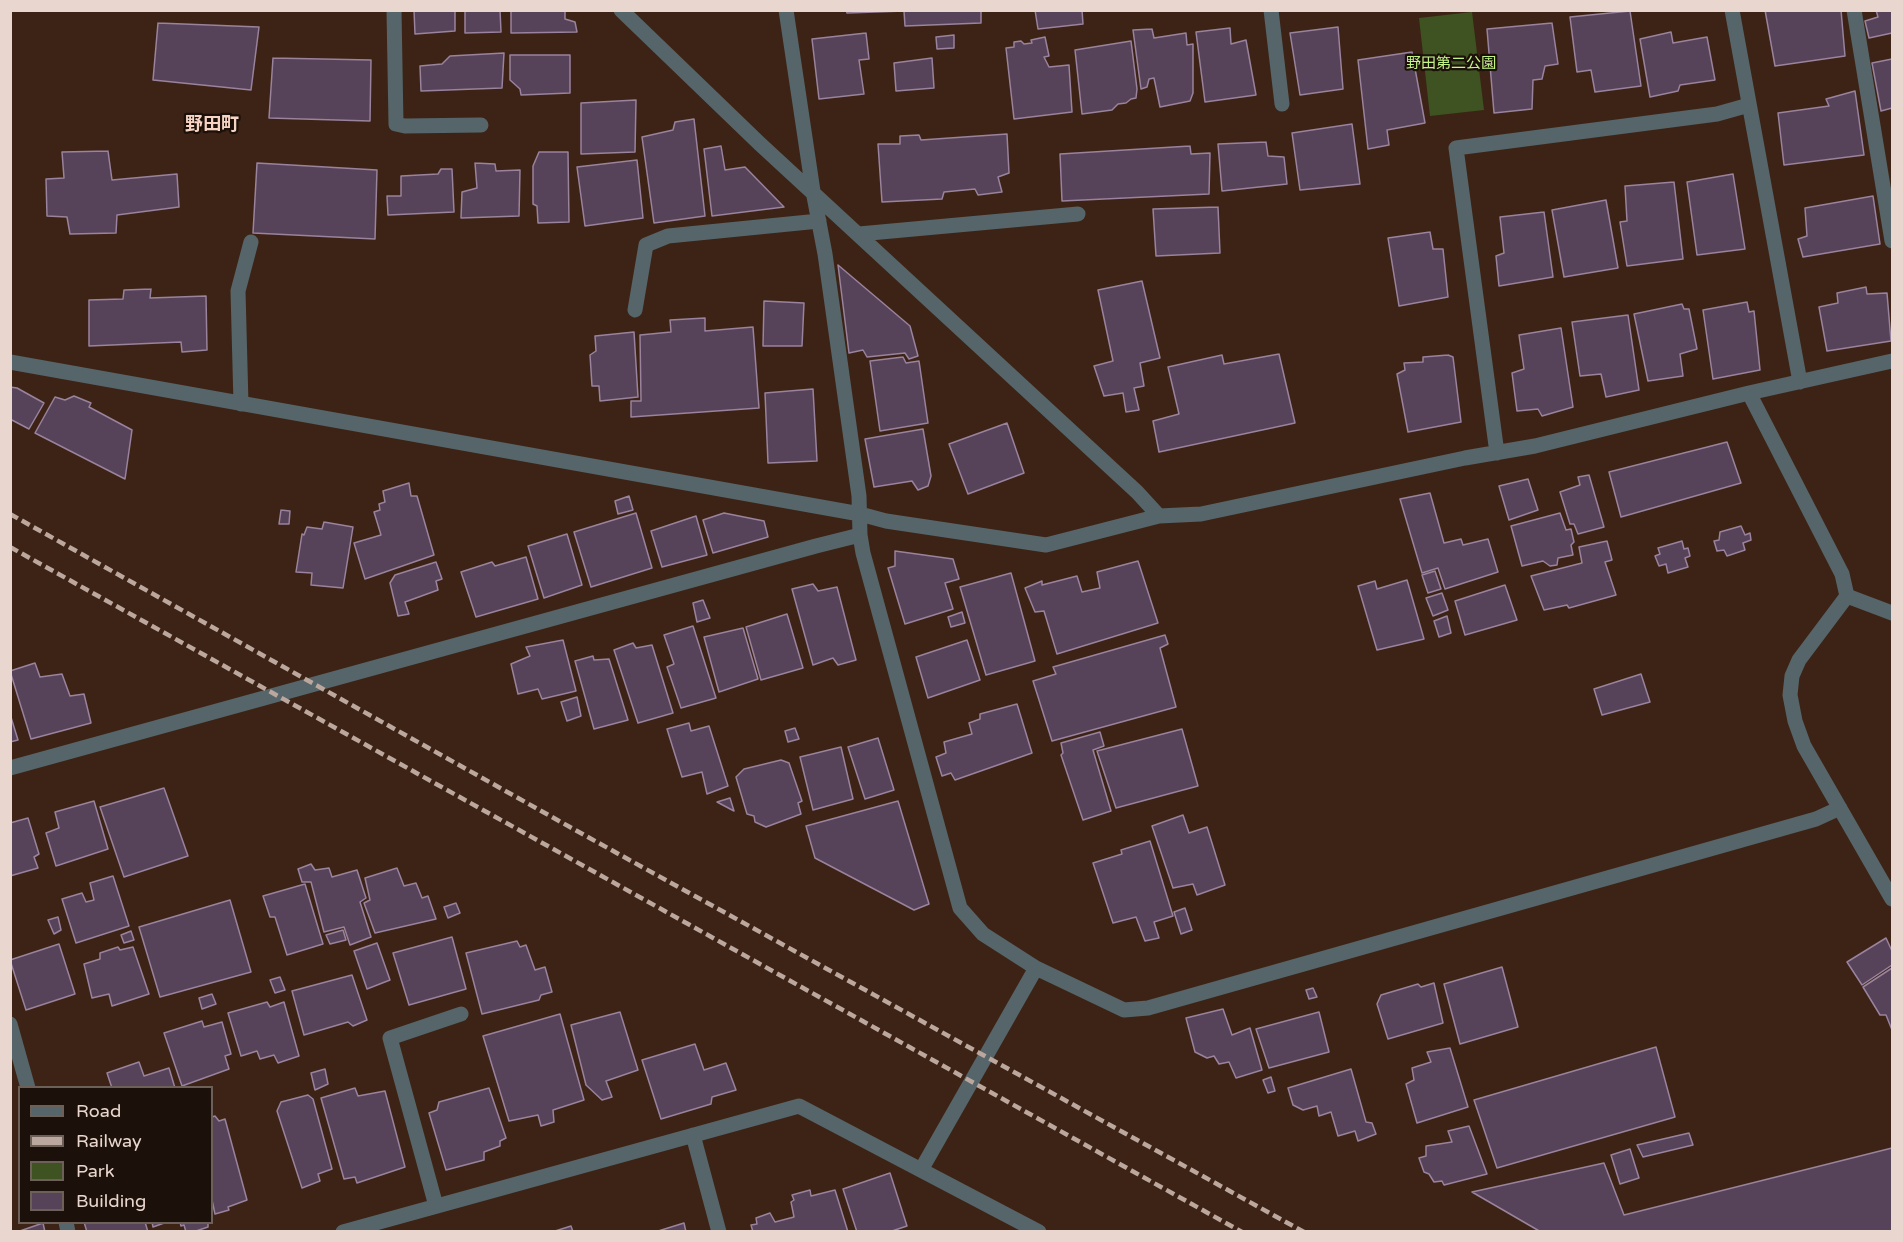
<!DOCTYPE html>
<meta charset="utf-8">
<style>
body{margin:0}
#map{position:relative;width:1903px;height:1242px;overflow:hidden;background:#3d2315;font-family:"Varela Round",sans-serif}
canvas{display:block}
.frame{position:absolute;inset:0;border:12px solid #e9d7cf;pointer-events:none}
.legend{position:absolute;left:18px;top:1086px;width:195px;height:138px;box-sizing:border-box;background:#1b100a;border:2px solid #6d6059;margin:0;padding:8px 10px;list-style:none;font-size:18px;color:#e9d7cf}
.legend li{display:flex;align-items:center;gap:12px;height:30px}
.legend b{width:30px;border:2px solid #6d6059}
</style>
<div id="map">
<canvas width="1903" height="1242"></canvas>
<div class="frame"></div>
<ul class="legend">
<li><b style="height:8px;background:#556569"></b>Road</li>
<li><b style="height:8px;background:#bba79d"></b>Railway</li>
<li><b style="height:16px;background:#3e5321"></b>Park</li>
<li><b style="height:16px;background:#56435a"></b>Building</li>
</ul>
</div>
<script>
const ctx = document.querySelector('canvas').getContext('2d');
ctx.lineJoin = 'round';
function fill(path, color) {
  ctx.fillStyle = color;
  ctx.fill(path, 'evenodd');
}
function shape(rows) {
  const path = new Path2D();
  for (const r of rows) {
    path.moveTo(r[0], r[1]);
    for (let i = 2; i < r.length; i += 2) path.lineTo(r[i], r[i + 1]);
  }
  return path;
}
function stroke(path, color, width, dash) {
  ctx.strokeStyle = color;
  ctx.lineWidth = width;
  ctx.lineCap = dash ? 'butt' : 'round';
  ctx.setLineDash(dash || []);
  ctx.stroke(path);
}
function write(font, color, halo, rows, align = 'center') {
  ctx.font = font + ' "Varela Round","Noto Sans JP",sans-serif';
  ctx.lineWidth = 4.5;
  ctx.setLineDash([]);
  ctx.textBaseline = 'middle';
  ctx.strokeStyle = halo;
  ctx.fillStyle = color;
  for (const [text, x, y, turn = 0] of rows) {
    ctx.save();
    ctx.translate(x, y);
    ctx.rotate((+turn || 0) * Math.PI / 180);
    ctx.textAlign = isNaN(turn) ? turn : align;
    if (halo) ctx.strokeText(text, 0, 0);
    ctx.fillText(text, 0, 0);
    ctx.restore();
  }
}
const green = shape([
 [1472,12,1484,110,1430,116,1419,18]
]);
const building = shape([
 [414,10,455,10,455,31,415,34,414,10],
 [465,10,500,10,501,32,465,33,465,10],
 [511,10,565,10,565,19,575,22,577,32,511,33,511,10],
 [846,10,981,10,981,23,905,26,904,11,847,13,846,10],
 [1035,10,1082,10,1083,24,1038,29,1035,10],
 [1765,10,1841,10,1845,56,1775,66,1765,10],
 [1876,10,1892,10,1892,33,1869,38,1865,21,1878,17,1876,10],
 [1630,11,1641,86,1595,92,1591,70,1577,72,1570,17,1630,11],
 [158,23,259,27,251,90,153,80,158,23],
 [1552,23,1558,64,1545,66,1542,79,1533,80,1532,109,1494,113,1487,29,1552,23],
 [1338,27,1343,89,1300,95,1290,33,1338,27],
 [1230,28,1231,44,1246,40,1256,95,1205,102,1196,32,1230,28],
 [1152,29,1154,38,1186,33,1187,45,1193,44,1193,93,1190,101,1160,107,1154,78,1149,79,1147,87,1141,89,1133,30,1152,29],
 [1671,32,1673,43,1707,37,1715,80,1680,85,1678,91,1650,97,1640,39,1671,32],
 [866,33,869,59,859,60,864,94,819,99,812,39,866,33],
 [954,35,954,48,937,49,936,37,954,35],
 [1045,37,1049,56,1044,57,1049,67,1069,65,1072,112,1014,119,1006,48,1014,47,1014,42,1021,41,1024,44,1032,43,1031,40,1045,37],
 [1131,41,1137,89,1136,98,1131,99,1126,103,1118,104,1112,110,1082,114,1075,50,1131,41],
 [1412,52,1425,123,1387,130,1389,145,1368,149,1358,60,1412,52],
 [504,53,502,88,421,91,420,66,442,64,450,56,504,53],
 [510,55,570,55,570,93,521,95,520,89,510,80,510,55],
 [273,58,371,60,370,121,269,118,273,58],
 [932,58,934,88,896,91,894,63,932,58],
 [1892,59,1892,108,1881,111,1872,63,1892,59],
 [1855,91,1864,155,1784,165,1778,113,1829,106,1826,99,1855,91],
 [636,100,635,152,581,154,581,103,636,100],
 [694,119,705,216,654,223,642,137,673,130,675,122,694,119],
 [1352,124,1360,184,1300,190,1292,133,1352,124],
 [1007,134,1009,173,998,177,1002,192,978,195,975,189,944,192,942,199,882,202,878,144,900,144,900,136,919,135,921,140,1007,134],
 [1266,142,1268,156,1284,157,1287,184,1222,191,1218,144,1266,142],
 [721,146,725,170,745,167,784,207,712,216,704,149,721,146],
 [1190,146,1191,154,1210,153,1209,194,1062,201,1060,154,1190,146],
 [108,151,112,180,177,174,179,207,117,215,116,233,70,234,67,217,47,216,46,179,64,178,62,152,108,151],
 [539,152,568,152,569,222,538,223,537,206,533,204,533,166,539,152],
 [637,160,643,218,585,226,577,167,637,160],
 [257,163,377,170,375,239,253,233,257,163],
 [475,163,495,164,496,171,520,170,519,216,461,218,462,192,477,188,475,163],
 [441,169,452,169,454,212,388,215,387,196,401,196,401,176,438,174,441,169],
 [1733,174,1745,249,1697,255,1687,182,1733,174],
 [1674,182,1683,259,1627,266,1620,222,1627,221,1625,186,1674,182],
 [1873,196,1880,244,1803,257,1798,239,1807,236,1805,208,1873,196],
 [1606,200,1618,268,1564,277,1552,210,1606,200],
 [1218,207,1220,253,1156,256,1153,209,1218,207],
 [1544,212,1553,277,1499,286,1496,256,1504,253,1500,217,1544,212],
 [1430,232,1433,249,1443,249,1448,297,1399,306,1388,238,1430,232],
 [838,265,910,326,918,356,909,359,905,353,867,357,863,350,849,353,838,265],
 [1142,281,1160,358,1140,363,1144,386,1134,388,1139,410,1126,412,1123,393,1104,396,1094,366,1113,361,1098,290,1142,281],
 [1866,287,1867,294,1887,293,1891,341,1827,351,1819,307,1838,303,1837,293,1866,287],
 [151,289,150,298,206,296,207,350,182,352,181,342,89,346,89,300,123,299,124,290,151,289],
 [764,301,804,303,802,346,763,346,764,301],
 [1747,302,1749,312,1754,311,1760,370,1713,379,1703,310,1747,302],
 [1682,304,1684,309,1689,309,1697,349,1680,354,1683,376,1648,381,1634,314,1682,304],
 [1628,315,1639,390,1606,397,1601,374,1580,376,1572,322,1628,315],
 [705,318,705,331,753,327,759,408,631,417,631,401,641,401,640,335,671,332,670,320,705,318],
 [1561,328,1573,407,1542,416,1538,409,1517,411,1512,373,1524,369,1519,335,1561,328],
 [634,332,638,397,600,401,599,386,592,386,590,355,596,351,595,336,634,332],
 [1279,354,1295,423,1159,452,1153,421,1179,414,1168,367,1222,355,1224,364,1279,354],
 [1448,355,1453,357,1461,422,1408,432,1397,374,1405,370,1404,363,1423,362,1423,357,1448,355],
 [903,357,906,363,919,361,928,423,880,431,870,361,903,357],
 [10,387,17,388,44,403,29,429,10,419,10,387],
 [813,389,817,461,768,463,765,393,813,389],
 [74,396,91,403,89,407,132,430,125,479,35,433,55,397,65,400,74,396],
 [1007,423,1024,473,968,494,949,444,1007,423],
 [923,429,931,476,928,486,918,490,912,481,874,487,865,439,923,429],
 [1727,442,1741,483,1621,517,1609,472,1727,442],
 [1589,475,1604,527,1578,534,1574,524,1570,524,1560,492,1580,485,1578,477,1589,475],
 [1528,479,1538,510,1509,520,1499,486,1528,479],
 [409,483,411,496,417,496,434,555,365,579,354,543,381,535,374,512,380,510,379,504,385,502,383,491,409,483],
 [1430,493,1444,543,1461,539,1463,545,1488,539,1498,572,1445,589,1438,568,1422,573,1400,499,1430,493],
 [629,496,633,510,618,514,615,501,629,496],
 [281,510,290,511,289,524,279,524,281,510],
 [636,513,652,568,591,587,574,532,636,513],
 [724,513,764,521,768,537,713,553,703,520,724,513],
 [1560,513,1566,530,1571,529,1574,542,1571,545,1573,555,1558,558,1557,565,1550,566,1543,561,1522,566,1511,526,1560,513],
 [696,516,707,555,662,567,651,531,696,516],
 [324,522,353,527,343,588,311,585,312,573,296,572,302,534,304,535,307,527,322,529,324,522],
 [1741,526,1745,535,1750,533,1751,540,1743,543,1745,550,1727,556,1724,550,1717,551,1714,541,1719,540,1720,532,1741,526],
 [567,534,582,585,544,598,528,546,567,534],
 [1607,541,1612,560,1605,562,1616,595,1569,608,1567,605,1544,610,1531,576,1582,563,1579,547,1607,541],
 [1682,541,1684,549,1688,548,1690,556,1685,558,1688,567,1668,573,1666,564,1659,566,1655,556,1660,554,1658,548,1682,541],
 [895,551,953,559,959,579,945,583,953,609,905,624,888,568,895,566,895,551],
 [526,557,538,599,476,617,461,572,492,562,495,566,526,557],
 [1138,561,1158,623,1057,654,1044,611,1035,612,1025,588,1042,581,1042,585,1077,576,1082,592,1100,588,1097,572,1138,561],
 [436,562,442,579,436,581,438,590,405,602,409,614,398,616,390,583,395,575,436,562],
 [1435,571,1441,589,1428,593,1422,575,1435,571],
 [1011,573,1035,661,986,675,960,587,1011,573],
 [1407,580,1424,639,1377,650,1358,586,1375,581,1377,589,1407,580],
 [813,584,818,591,837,587,856,660,838,665,833,658,813,665,792,589,813,584],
 [1505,585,1517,620,1465,635,1455,601,1505,585],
 [1442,593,1448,610,1433,616,1426,598,1442,593],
 [703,600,710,618,697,622,693,603,703,600],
 [962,612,965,623,951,627,948,617,962,612],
 [787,614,803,668,761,680,746,627,787,614],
 [1447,616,1451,633,1439,637,1434,621,1447,616],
 [693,626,716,698,681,708,667,667,674,664,664,635,693,626],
 [743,628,758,679,719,692,704,637,743,628],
 [1165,635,1168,644,1160,648,1176,707,1052,741,1033,681,1056,674,1053,667,1165,635],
 [563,640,576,691,542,699,538,689,518,694,511,664,530,656,526,647,563,640],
 [967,640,980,680,928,698,916,657,967,640],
 [633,643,636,648,652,645,673,713,638,723,614,650,633,643],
 [593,656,594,660,609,659,628,720,594,729,575,661,593,656],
 [35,663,40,677,62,674,70,696,84,694,91,723,31,739,10,671,35,663],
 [1641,674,1650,702,1602,715,1594,689,1641,674],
 [577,697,581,716,567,721,561,702,577,697],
 [1017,704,1032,753,955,780,951,773,942,776,936,757,946,753,944,742,972,734,969,723,980,719,980,714,1017,704],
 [10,714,18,740,10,742,10,714],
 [689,723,691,731,709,726,728,786,707,794,702,772,682,777,667,729,689,723],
 [795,728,799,739,788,742,785,731,795,728],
 [1182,729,1198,786,1116,808,1097,751,1182,729],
 [1100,732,1104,746,1093,750,1111,811,1083,820,1061,755,1063,753,1061,743,1100,732],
 [878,738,894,790,865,799,848,747,878,738],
 [841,747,853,799,813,810,800,757,841,747],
 [781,760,789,763,802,801,798,803,801,814,766,827,755,822,754,816,747,814,736,777,744,769,781,760],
 [164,788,188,856,124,877,100,807,164,788],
 [730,798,734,811,717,802,730,798],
 [94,801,108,849,56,866,46,833,59,828,55,812,94,801],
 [898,801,929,904,914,910,815,858,806,826,898,801],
 [1183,815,1189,833,1207,827,1225,885,1197,895,1193,884,1173,888,1152,826,1183,815],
 [28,818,39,854,34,857,38,868,10,876,10,823,28,818],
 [1150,841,1173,916,1154,922,1159,938,1145,941,1136,917,1113,923,1093,863,1122,854,1121,850,1150,841],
 [311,864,315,870,329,868,332,877,357,870,366,898,360,902,371,937,350,945,344,927,324,932,311,882,302,882,298,869,311,864],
 [397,868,404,886,416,883,422,898,428,896,436,919,375,933,364,903,370,900,365,878,397,868],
 [113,876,129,926,76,943,62,899,82,893,86,902,94,900,90,883,113,876],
 [305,884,323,944,287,955,275,917,270,917,263,896,305,884],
 [230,900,251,972,160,997,139,927,230,900],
 [456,903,460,913,448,918,444,907,456,903],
 [1185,908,1192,930,1181,934,1174,912,1185,908],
 [58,917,61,930,54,934,48,920,58,917],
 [343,930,346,940,330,944,326,935,343,930],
 [131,931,134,940,124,943,121,935,131,931],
 [452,937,466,989,409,1005,393,953,452,937],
 [1886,938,1892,951,1892,965,1862,985,1847,962,1886,938],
 [517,941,520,947,526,945,535,970,545,967,552,992,541,995,539,1000,482,1014,466,953,517,941],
 [377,943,390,980,367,989,354,951,377,943],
 [59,944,75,994,26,1010,10,960,59,944],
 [118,947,120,950,133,947,149,994,112,1006,109,994,92,998,84,964,100,959,100,953,118,947],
 [1502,967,1518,1027,1460,1044,1444,984,1502,967],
 [1892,968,1892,1030,1886,1015,1880,1015,1863,987,1892,968],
 [352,975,367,1020,353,1026,348,1022,304,1035,292,991,352,975],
 [280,977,285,990,275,993,270,980,280,977],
 [1434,983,1443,1023,1388,1039,1377,1004,1381,995,1418,984,1421,987,1434,983],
 [1313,988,1317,997,1309,999,1306,990,1313,988],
 [212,994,216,1004,202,1009,199,998,212,994],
 [267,1002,270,1007,284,1002,299,1056,278,1063,274,1055,260,1059,257,1051,241,1056,228,1013,267,1002],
 [1223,1009,1232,1035,1250,1028,1262,1070,1236,1078,1229,1062,1219,1064,1214,1056,1207,1058,1195,1052,1186,1018,1223,1009],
 [620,1012,638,1070,606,1081,612,1097,602,1100,586,1085,571,1025,620,1012],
 [1319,1012,1329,1052,1269,1068,1256,1029,1319,1012],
 [560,1014,584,1100,553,1110,554,1122,541,1126,538,1115,509,1121,483,1036,560,1014],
 [202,1021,204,1027,222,1022,231,1054,225,1056,229,1069,182,1086,164,1033,202,1021],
 [695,1044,704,1070,726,1063,736,1090,712,1097,711,1104,661,1119,642,1060,695,1044],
 [1656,1047,1675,1117,1497,1168,1474,1100,1656,1047],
 [1450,1048,1468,1107,1417,1123,1406,1084,1414,1080,1412,1068,1431,1062,1427,1052,1450,1048],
 [139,1062,144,1076,169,1068,175,1088,112,1088,107,1073,139,1062],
 [325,1069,328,1084,315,1090,311,1073,325,1069],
 [1351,1069,1366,1122,1372,1123,1376,1134,1358,1141,1355,1131,1338,1136,1331,1112,1319,1116,1317,1106,1303,1110,1293,1105,1288,1088,1351,1069],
 [1271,1077,1275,1091,1268,1093,1263,1080,1271,1077],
 [355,1088,358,1096,385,1091,405,1167,357,1183,355,1177,344,1179,321,1098,355,1088],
 [489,1088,506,1138,500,1141,500,1146,484,1152,484,1160,446,1170,429,1113,437,1110,439,1102,489,1088],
 [308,1095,313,1099,332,1169,318,1174,320,1181,302,1188,277,1111,281,1102,308,1095],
 [215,1116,219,1121,225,1119,247,1200,228,1207,229,1210,215,1214,212,1200,212,1117,215,1116],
 [1469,1126,1487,1174,1444,1185,1442,1181,1434,1182,1429,1174,1424,1172,1419,1158,1426,1156,1426,1146,1452,1142,1448,1131,1469,1126],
 [1689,1133,1693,1145,1643,1157,1637,1145,1689,1133],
 [1892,1148,1892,1232,1541,1232,1472,1192,1604,1163,1624,1215,1892,1148],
 [1630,1149,1639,1178,1620,1184,1611,1155,1630,1149],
 [890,1173,907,1226,889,1232,857,1232,843,1189,890,1173],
 [810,1190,811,1196,835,1190,848,1232,753,1232,751,1225,757,1224,756,1218,770,1213,775,1222,794,1217,791,1202,794,1200,792,1195,810,1190],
 [84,1222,145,1222,148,1232,87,1232,84,1222],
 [152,1222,167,1222,153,1227,152,1222],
 [180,1222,208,1222,208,1227,193,1232,186,1232,184,1225,181,1226,180,1222],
 [43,1223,45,1232,17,1232,43,1223],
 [684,1223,686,1232,655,1232,684,1223],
 [571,1226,573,1232,552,1232,571,1226]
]);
const service = shape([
 [1847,596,1892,613]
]);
const minor = shape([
 [394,10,396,124,405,126,481,125],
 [621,10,760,144,1137,492,1159,516,1201,514,1465,458,1535,446,1749,393,1892,361],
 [786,10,813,191,825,254,859,496,860,535,863,553,960,908,983,934,1036,968,1124,1010,1148,1008,1816,819,1840,808],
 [1271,10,1282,104],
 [1732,10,1800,382],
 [1854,10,1892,241],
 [859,234,1078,214],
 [635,310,646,245,668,236,819,221],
 [10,362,860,514,886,521,1046,545,1159,516],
 [1749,393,1842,574,1847,596,1799,660,1792,676,1790,695,1795,721,1804,746,1892,899],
 [241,404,238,291,251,242],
 [1497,453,1456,148,1717,114,1749,105],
 [10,768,816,546,860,535],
 [10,1024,28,1088],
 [693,1135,719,1232],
 [921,1170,1036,968],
 [436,1206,390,1038,461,1014],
 [66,1222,68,1232],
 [343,1232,799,1106,1039,1232]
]);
const rail = shape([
 [10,514,586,836,1304,1232],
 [10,547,1242,1232]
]);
const parkNames = [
 ["野田第二公園",1451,64]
];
const quarterNames = [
 ["野田町",212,125]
];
fill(green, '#3e5321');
fill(building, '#56435a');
stroke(building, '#99839d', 1.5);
stroke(service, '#556569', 15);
stroke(minor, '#556569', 15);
stroke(rail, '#bba79d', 4.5, [9, 4.5]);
write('15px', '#c4f389', '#1b100a', parkNames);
write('bold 18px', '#f6d3c2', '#1b100a', quarterNames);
</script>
